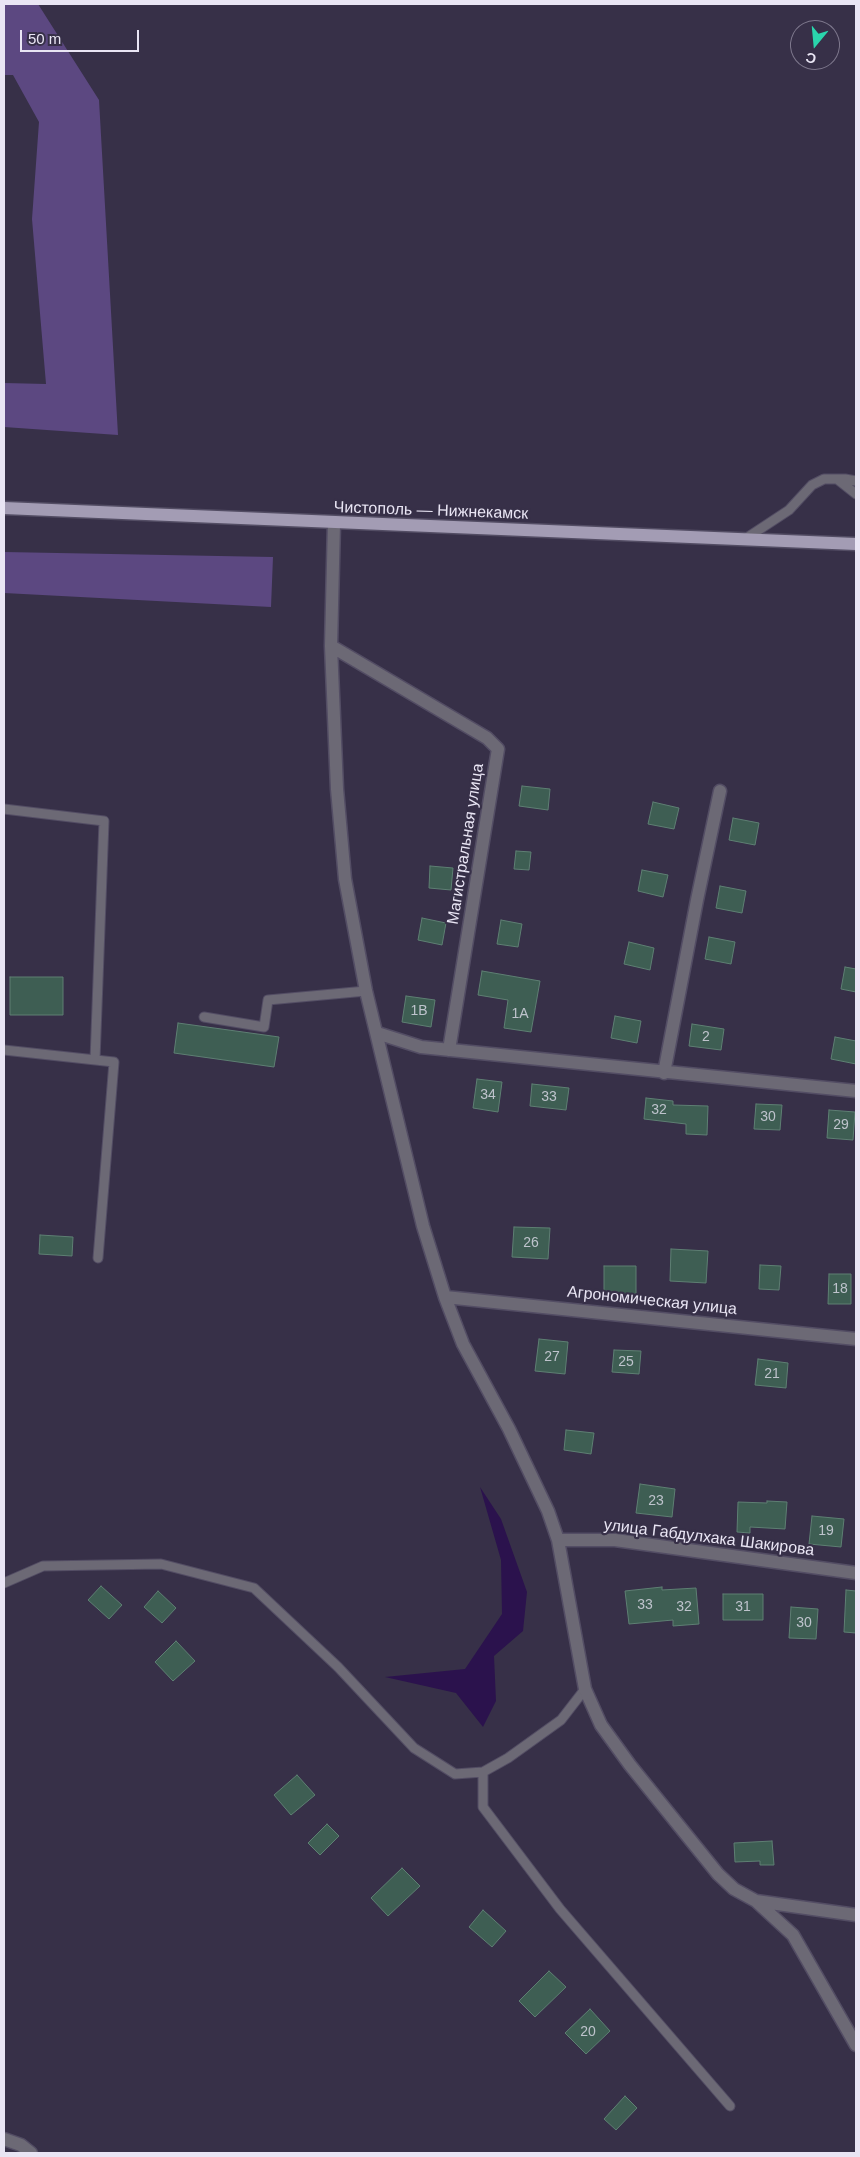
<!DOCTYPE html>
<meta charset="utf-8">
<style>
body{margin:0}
#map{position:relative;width:860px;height:2157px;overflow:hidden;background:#373048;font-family:Arial,sans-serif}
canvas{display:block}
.frame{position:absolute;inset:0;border:5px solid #e9e5f4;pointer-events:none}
.north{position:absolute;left:790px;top:20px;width:50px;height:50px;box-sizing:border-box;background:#373048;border:1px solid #7e788d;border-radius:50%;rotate:197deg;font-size:14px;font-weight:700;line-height:20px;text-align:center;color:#e9e5f4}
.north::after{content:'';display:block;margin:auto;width:18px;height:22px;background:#2ad5ac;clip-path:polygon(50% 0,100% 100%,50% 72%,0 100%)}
.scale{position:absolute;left:20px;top:30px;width:119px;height:22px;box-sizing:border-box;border:2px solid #e9e5f4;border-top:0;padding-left:6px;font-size:15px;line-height:18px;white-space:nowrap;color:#e9e5f4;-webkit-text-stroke:4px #373048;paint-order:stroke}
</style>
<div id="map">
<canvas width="860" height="2157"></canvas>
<div class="frame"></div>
<div class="north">С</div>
<div class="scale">50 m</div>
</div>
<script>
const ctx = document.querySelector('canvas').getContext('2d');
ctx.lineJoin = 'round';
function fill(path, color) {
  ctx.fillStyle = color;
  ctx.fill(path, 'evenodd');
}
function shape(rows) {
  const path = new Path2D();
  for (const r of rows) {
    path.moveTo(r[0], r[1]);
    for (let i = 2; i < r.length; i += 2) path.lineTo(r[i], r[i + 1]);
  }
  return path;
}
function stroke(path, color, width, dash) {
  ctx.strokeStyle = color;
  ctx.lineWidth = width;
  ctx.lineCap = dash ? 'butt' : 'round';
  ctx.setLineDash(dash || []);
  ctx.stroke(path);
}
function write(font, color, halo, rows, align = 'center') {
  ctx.font = font + ' Arial,sans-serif';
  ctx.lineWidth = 4.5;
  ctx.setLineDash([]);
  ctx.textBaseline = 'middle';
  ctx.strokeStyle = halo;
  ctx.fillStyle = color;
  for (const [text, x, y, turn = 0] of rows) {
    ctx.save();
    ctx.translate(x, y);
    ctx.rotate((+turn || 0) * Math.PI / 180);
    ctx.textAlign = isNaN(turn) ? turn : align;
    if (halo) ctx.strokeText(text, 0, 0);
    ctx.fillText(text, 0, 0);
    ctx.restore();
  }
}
const green = shape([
 [4,4,38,4,99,100,118,435,4,427,4,383,46,384,32,219,39,122,13,75,4,75],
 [4,552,273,557,271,607,4,593]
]);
const water = shape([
 [480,1487,501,1519,527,1592,523,1631,494,1656,496,1701,483,1727,456,1693,385,1677,465,1669,502,1614,501,1560]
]);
const building = shape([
 [522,786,550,789,548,810,519,806,522,786],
 [653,802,679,808,674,829,648,824,653,802],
 [733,818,759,823,755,845,729,840,733,818],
 [516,851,531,852,529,870,514,869,516,851],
 [430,866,453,868,451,890,429,888,430,866],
 [642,870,668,875,663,897,638,891,642,870],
 [720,886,746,891,742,913,716,908,720,886],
 [422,918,446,923,442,945,418,940,422,918],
 [501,920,522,924,518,947,497,944,501,920],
 [709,937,735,942,731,964,705,959,709,937],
 [629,942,654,948,650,970,624,964,629,942],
 [845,967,856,969,856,992,841,989,845,967],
 [482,971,540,981,531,1032,504,1028,508,1000,478,995,482,971],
 [10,977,63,977,63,1015,10,1015,10,977],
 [406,996,435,1000,431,1027,402,1022,406,996],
 [615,1016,641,1021,637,1043,611,1038,615,1016],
 [178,1023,279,1037,274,1067,174,1053,178,1023],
 [692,1024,724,1029,721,1050,689,1046,692,1024],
 [835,1037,856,1041,856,1064,831,1059,835,1037],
 [477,1079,502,1082,498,1112,473,1108,477,1079],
 [532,1084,569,1088,566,1110,530,1106,532,1084],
 [646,1098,673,1101,673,1105,708,1106,707,1135,686,1134,686,1124,644,1119,646,1098],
 [756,1104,782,1105,780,1130,754,1129,756,1104],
 [829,1110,855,1112,853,1140,827,1138,829,1110],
 [514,1227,550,1228,548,1259,512,1257,514,1227],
 [40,1235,73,1237,72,1256,39,1254,40,1235],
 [671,1249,708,1251,706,1283,670,1281,671,1249],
 [760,1265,781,1266,779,1290,759,1289,760,1265],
 [604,1266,636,1266,636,1294,604,1294,604,1266],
 [829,1274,851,1274,851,1304,828,1304,829,1274],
 [539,1339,568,1342,565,1374,535,1371,539,1339],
 [614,1350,641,1351,639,1374,612,1372,614,1350],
 [758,1359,788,1363,786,1388,755,1385,758,1359],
 [566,1430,594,1433,591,1454,564,1450,566,1430],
 [640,1484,675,1489,672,1517,636,1513,640,1484],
 [767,1501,787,1502,785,1529,750,1527,750,1533,737,1532,738,1502,767,1503,767,1501],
 [812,1516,844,1519,841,1547,809,1544,812,1516],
 [101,1586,122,1605,109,1619,88,1600,101,1586],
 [662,1587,662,1590,696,1588,699,1624,673,1626,673,1620,629,1624,625,1591,662,1587],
 [846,1590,856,1591,856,1633,844,1632,846,1590],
 [158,1591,176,1608,162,1623,144,1607,158,1591],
 [723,1594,763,1594,763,1620,723,1620,723,1594],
 [791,1607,818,1609,816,1639,789,1638,791,1607],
 [176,1641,195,1661,173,1681,155,1662,176,1641],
 [297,1775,315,1795,291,1815,274,1795,297,1775],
 [327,1824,339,1836,320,1855,308,1843,327,1824],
 [772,1841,774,1865,760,1865,760,1861,735,1862,734,1843,772,1841],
 [402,1868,420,1886,388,1916,371,1898,402,1868],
 [483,1910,506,1931,492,1947,469,1927,483,1910],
 [549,1971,566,1987,535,2017,519,2001,549,1971],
 [590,2009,610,2031,586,2054,565,2033,590,2009],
 [625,2096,637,2108,616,2130,604,2119,625,2096]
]);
const service = shape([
 [837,479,856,494],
 [745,539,789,510,812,485,824,479,845,479,856,481],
 [4,809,104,821,95,1060],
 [204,1017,264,1027,268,1000,366,991],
 [4,1050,114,1062,98,1258],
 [4,1583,43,1566,161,1564,254,1588,338,1667,414,1748,455,1774,483,1772,508,1758,561,1720,585,1689],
 [483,1772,483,1807,560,1909,730,2106]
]);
const minor = shape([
 [334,523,331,646,337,789,345,879,366,991,423,1226,445,1297,463,1344,509,1429,548,1511,558,1540,585,1689,601,1725,630,1765,718,1874,734,1889,756,1901,793,1935,856,2045],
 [331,646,487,738,498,749,449,1050],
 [377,1033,421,1047,856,1091],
 [664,1073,697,900,720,791],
 [445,1297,856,1339],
 [558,1540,615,1540,856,1573],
 [756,1901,856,1915],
 [4,2139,21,2145,31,2153]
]);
const primary = shape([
 [4,508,856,544]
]);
const numberNames = [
 ["1В",419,1011],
 ["1А",520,1014],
 ["2",706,1037],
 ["34",488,1095],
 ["33",549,1097],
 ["32",659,1110],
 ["30",768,1117],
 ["29",841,1125],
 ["26",531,1243],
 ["18",840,1289],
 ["27",552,1357],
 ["25",626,1362],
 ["21",772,1374],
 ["23",656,1501],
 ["19",826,1531],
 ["33",645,1605],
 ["32",684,1607],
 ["31",743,1607],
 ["30",804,1623],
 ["20",588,2032]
];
const streetNames = [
 ["Чистополь — Нижнекамск",431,511,2],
 ["Магистральная улица",466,844,-81],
 ["Агрономическая улица",652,1301,6],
 ["улица Габдулхака Шакирова",709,1538,7]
];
fill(green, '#5c4881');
fill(water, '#2b124d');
fill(building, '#3e5e53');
stroke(building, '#5e7f73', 1);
stroke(service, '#534d64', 11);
stroke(minor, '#534d64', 15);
stroke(primary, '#534d64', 15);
stroke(service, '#6c6975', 9);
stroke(minor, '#6c6975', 12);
stroke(primary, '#a39cb4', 12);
write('14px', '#bec3cc', null, numberNames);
write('16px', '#e9e5f4', '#373048', streetNames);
</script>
